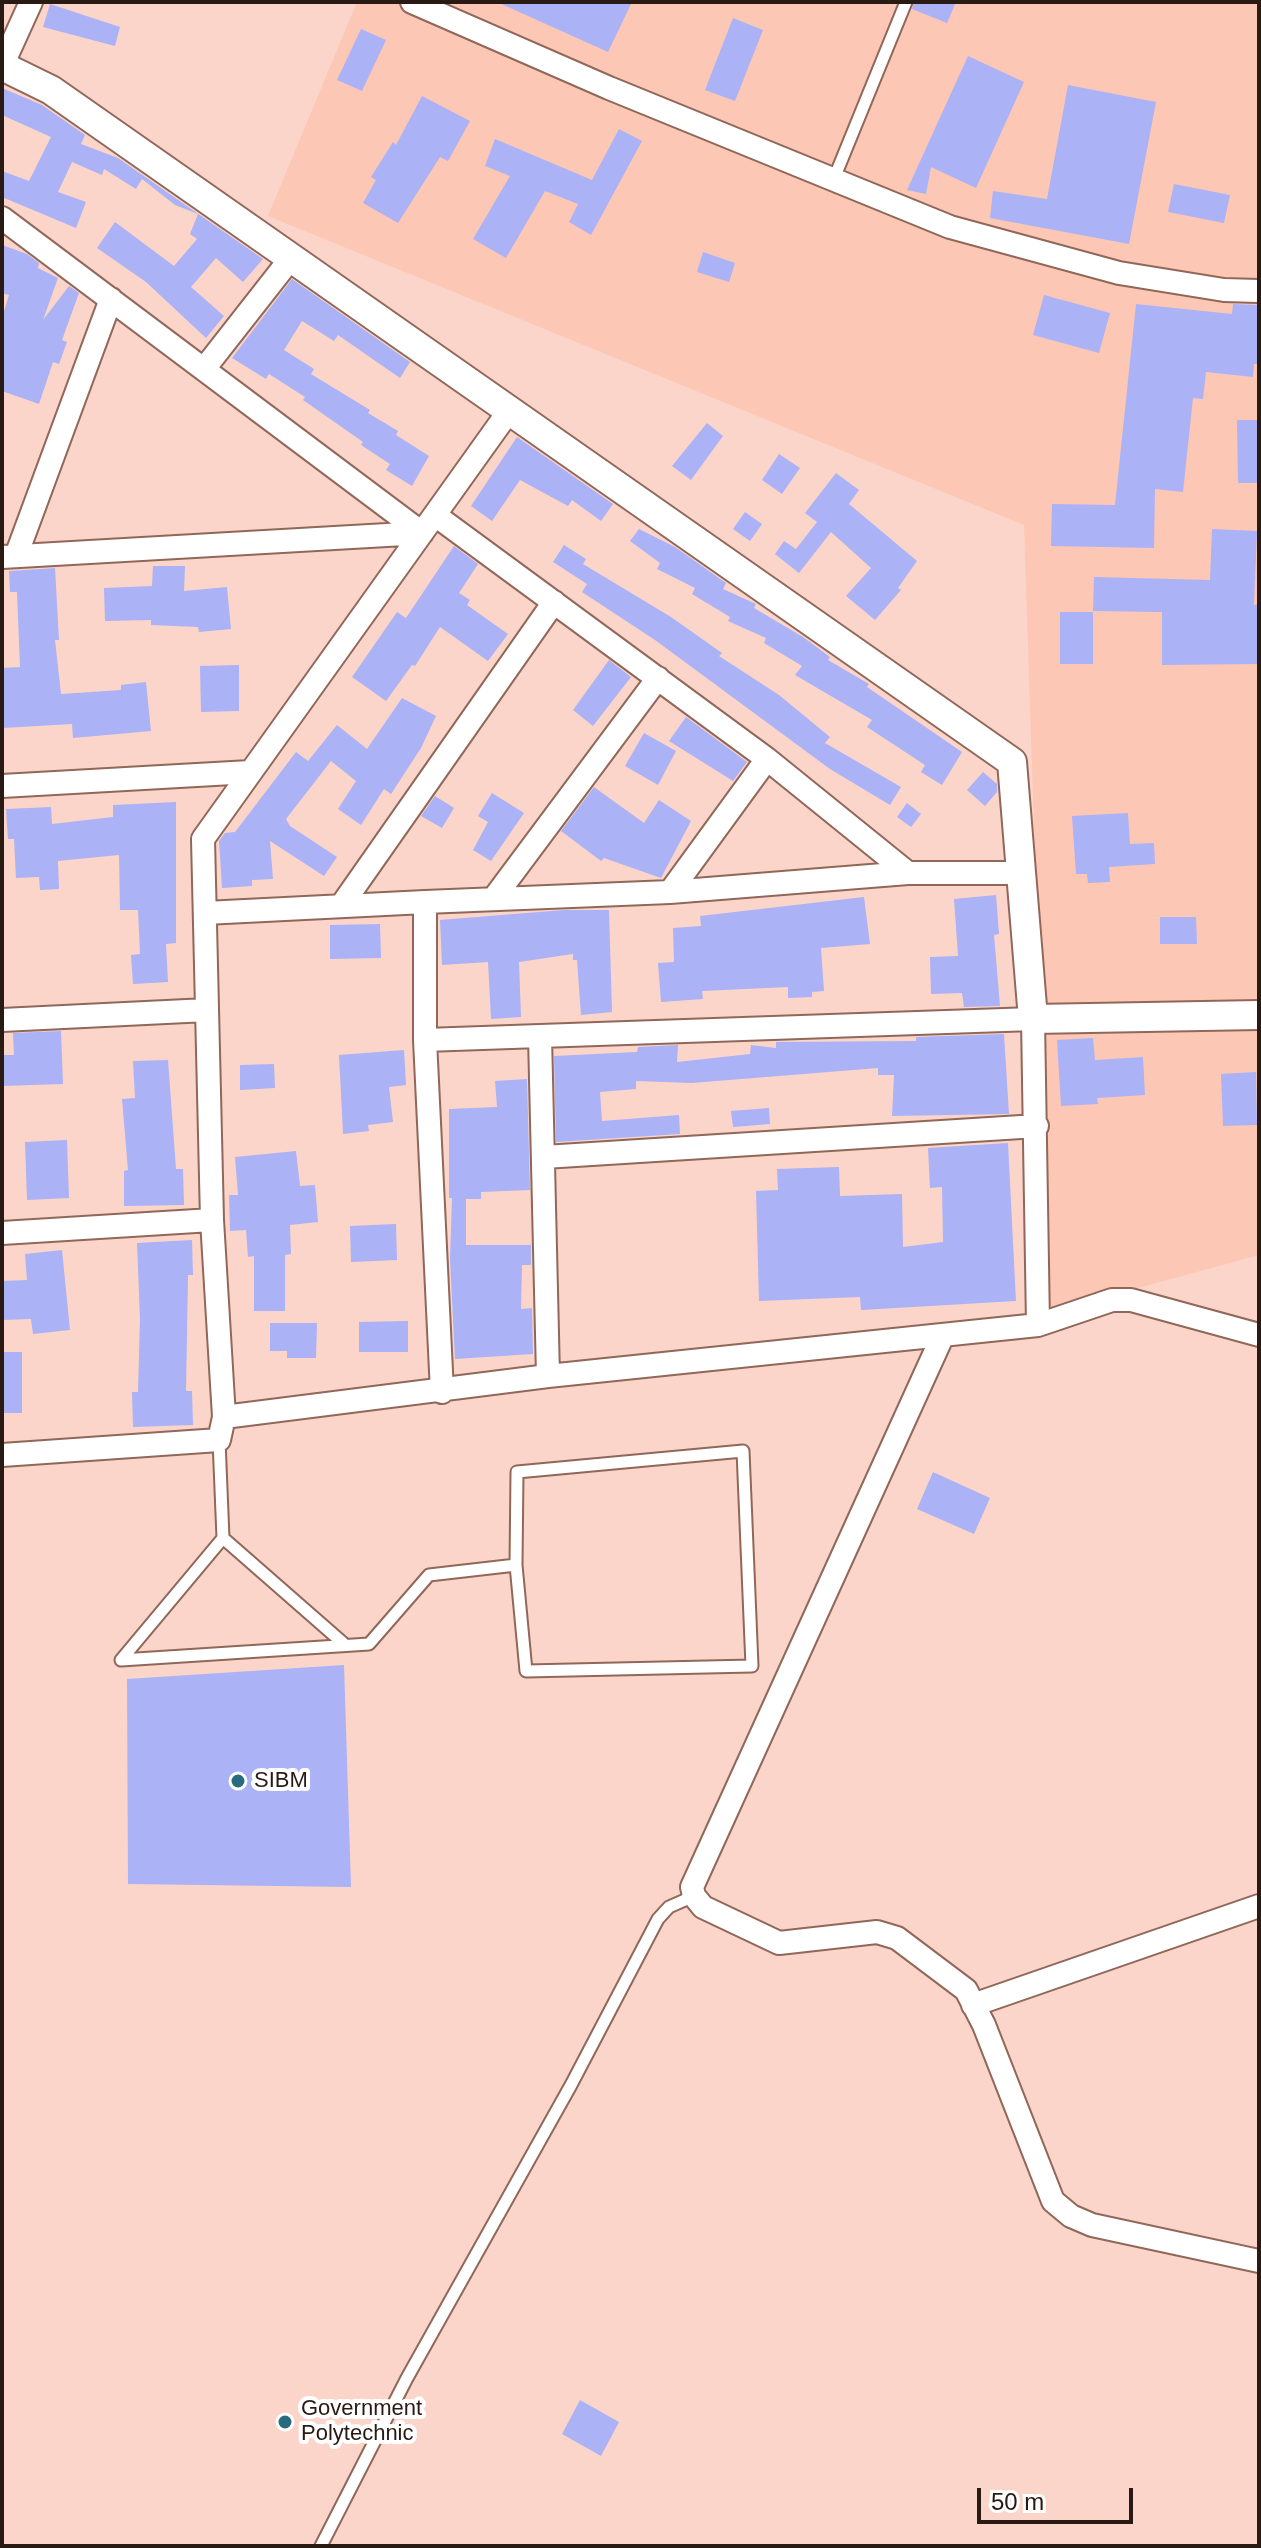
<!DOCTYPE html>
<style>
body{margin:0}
#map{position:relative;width:1261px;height:2548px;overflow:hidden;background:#fbd5c9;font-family:Helvetica,sans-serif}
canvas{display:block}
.frame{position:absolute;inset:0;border:4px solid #2a1a14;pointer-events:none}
.scale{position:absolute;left:977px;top:2488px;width:156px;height:36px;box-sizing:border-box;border:4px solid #2a1a14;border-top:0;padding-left:10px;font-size:24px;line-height:28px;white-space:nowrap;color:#2a1a14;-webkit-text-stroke:6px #fff;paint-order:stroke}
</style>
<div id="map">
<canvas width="1261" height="2548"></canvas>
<div class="frame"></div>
<div class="scale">50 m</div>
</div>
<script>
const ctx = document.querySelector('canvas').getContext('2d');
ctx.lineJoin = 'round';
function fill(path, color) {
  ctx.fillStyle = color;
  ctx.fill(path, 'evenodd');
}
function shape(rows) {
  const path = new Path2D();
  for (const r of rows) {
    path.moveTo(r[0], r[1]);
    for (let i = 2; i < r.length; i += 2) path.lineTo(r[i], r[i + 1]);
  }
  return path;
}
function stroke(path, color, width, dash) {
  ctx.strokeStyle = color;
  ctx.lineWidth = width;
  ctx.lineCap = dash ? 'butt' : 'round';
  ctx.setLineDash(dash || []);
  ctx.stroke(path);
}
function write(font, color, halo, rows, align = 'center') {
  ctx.font = font + ' Helvetica,sans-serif';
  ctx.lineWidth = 8;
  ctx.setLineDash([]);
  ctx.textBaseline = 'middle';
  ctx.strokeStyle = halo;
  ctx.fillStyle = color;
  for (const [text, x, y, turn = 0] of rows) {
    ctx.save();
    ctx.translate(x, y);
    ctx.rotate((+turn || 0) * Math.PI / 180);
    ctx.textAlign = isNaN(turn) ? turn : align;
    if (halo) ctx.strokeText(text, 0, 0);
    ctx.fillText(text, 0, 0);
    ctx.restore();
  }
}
const built = shape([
 [357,2,1259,2,1259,1255,1050,1312,1024,525,268,216]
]);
const building = shape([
 [497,2,632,2,608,52],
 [914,2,956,2,947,23,912,9],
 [50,4,120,27,115,46,43,27],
 [733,18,763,30,735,101,705,90],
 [361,29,386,40,362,91,337,80],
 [968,56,1024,82,976,188,931,167,926,194,907,190],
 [1068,85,1156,102,1129,244,990,218,993,191,1047,199],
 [2,88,42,105,85,135,81,144,118,158,263,259,243,282,216,258,191,287,224,316,206,338,146,282,97,248,115,222,174,266,197,239,190,234,198,214,175,205,142,179,136,189,104,169,102,175,72,162,58,192,86,202,76,228,2,197,2,171,29,181,51,137,2,115],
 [422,96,470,121,448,161,440,157,398,223,363,203,376,180,371,177,393,142,396,145],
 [619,129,642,141,591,235,569,222,578,204,545,191,506,258,473,239,510,176,485,166,495,139,592,180],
 [1174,184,1230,195,1224,223,1168,212],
 [2,245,27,254,39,263,38,268,58,278,43,320,69,286,79,293,62,340,67,342,59,364,53,362,39,404,2,391,2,318,9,295,2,293],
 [703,252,735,263,729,282,697,272],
 [292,279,410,362,400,378,338,335,334,341,302,321,284,350,314,369,311,374,370,410,368,413,398,431,396,435,429,456,412,486,386,470,390,464,361,445,363,442,303,400,305,397,269,374,266,379,232,358],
 [1044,295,1110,313,1099,353,1033,335],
 [1136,304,1232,314,1233,304,1259,305,1259,364,1254,364,1253,377,1206,372,1203,399,1193,398,1183,492,1155,489,1154,548,1051,546,1052,504,1115,505],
 [1237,420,1259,420,1259,483,1238,483],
 [707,423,723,436,691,480,672,466],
 [517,437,613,504,601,521,572,500,568,506,520,480,492,521,471,506],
 [779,454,800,468,782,494,762,480],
 [836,473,859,490,849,504,917,561,898,588,901,590,875,620,846,596,871,568,831,532,799,573,775,554,784,541,796,549,817,522,805,513],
 [745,512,762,524,750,541,733,529],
 [639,529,675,547,726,583,723,589,756,604,754,608,803,637,830,657,828,660,869,684,867,687,962,752,942,785,921,772,925,765,867,727,872,720,795,675,802,666,764,643,766,638,728,621,730,617,692,594,695,588,657,569,660,563,630,541],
 [1212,529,1257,531,1254,605,1259,604,1259,664,1162,665,1162,612,1093,611,1094,577,1210,580],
 [564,545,586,559,583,564,671,617,722,653,719,656,779,695,830,737,825,743,901,787,890,805,830,769,655,640,582,592,587,584,553,562],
 [454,546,478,564,459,593,470,600,467,605,508,634,488,661,440,627,415,666,412,665,386,701,352,677,397,612,406,618],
 [153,566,185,566,184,591,227,587,231,629,199,632,198,627,151,625,151,620,105,621,104,588,152,586],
 [55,568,59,640,55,640,61,694,121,690,121,685,146,682,151,731,73,738,72,724,3,728,2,668,20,667,17,592,10,592,9,571],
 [1060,612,1093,612,1093,664,1060,664],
 [609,660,631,677,593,726,573,710],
 [239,665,239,711,201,712,200,666],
 [402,698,436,716,421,748,391,794,384,789,361,825,338,809,356,781,331,761,286,819,290,826,337,857,324,876,270,841,273,879,252,880,252,886,222,888,219,841,225,833,235,832,296,752,308,761,337,725,367,749],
 [686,717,747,762,733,781,669,741],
 [644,733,676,751,658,785,625,766],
 [983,772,997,784,997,792,985,806,967,790],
 [594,787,644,823,659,800,691,821,661,878,604,858,601,861,561,831],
 [492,793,524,813,491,861,473,850,488,822,478,816],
 [435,796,454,808,442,828,421,816],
 [176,802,176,943,166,944,168,982,133,984,131,955,140,954,138,910,120,910,119,855,58,861,59,889,40,890,39,877,16,878,14,839,8,839,6,809,51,807,52,824,113,817,113,805],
 [907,803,921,814,911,827,897,817],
 [1128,813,1130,844,1154,843,1155,864,1109,867,1110,882,1088,883,1087,874,1076,874,1072,816],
 [996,895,999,934,994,935,1000,1006,964,1007,962,993,931,994,930,957,958,956,954,899],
 [864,897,870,944,821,948,824,991,812,992,812,997,788,998,788,987,702,991,703,999,661,1002,658,963,674,962,673,928,701,926,700,916],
 [564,910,609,910,612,1012,581,1015,577,960,573,960,573,954,519,962,521,1017,491,1019,488,962,442,965,440,920],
 [1160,917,1196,917,1197,944,1160,944],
 [380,924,381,958,330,959,330,925],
 [61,1031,63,1084,2,1086,2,1055,14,1055,13,1033],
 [1004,1034,1009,1114,892,1116,894,1075,878,1075,878,1068,692,1083,636,1081,636,1089,600,1092,602,1121,679,1115,680,1134,556,1142,554,1056,637,1052,638,1047,678,1045,677,1062,750,1054,751,1045,776,1048,776,1042,916,1041,916,1037],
 [1093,1038,1095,1060,1143,1057,1145,1095,1097,1098,1098,1104,1061,1106,1057,1040],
 [404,1050,406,1085,389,1087,393,1122,368,1125,369,1131,343,1134,339,1055],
 [168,1060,176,1169,183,1169,184,1205,124,1206,124,1171,128,1170,122,1099,135,1098,133,1061],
 [274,1064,275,1088,240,1090,240,1065],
 [1256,1072,1257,1125,1223,1126,1221,1074],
 [527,1079,530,1190,481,1192,481,1199,466,1199,466,1245,531,1245,531,1265,522,1265,521,1309,532,1308,533,1354,455,1359,450,1259,452,1198,449,1198,449,1109,497,1107,495,1081],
 [769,1108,770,1124,733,1127,731,1111],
 [67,1140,69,1198,27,1200,25,1142],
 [1008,1143,1016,1301,861,1310,860,1297,759,1301,756,1191,778,1190,777,1169,839,1167,840,1196,902,1194,903,1247,943,1242,942,1187,930,1188,928,1148],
 [296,1151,300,1186,315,1185,318,1222,290,1225,291,1254,285,1255,285,1311,254,1311,254,1256,248,1257,246,1230,230,1231,229,1195,238,1195,235,1157],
 [396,1224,397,1260,351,1262,350,1226],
 [192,1240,193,1275,188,1275,186,1391,192,1391,193,1425,133,1427,132,1392,138,1392,140,1319,137,1243],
 [62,1250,70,1330,33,1334,31,1319,2,1320,2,1281,27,1280,25,1254],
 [408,1321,408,1352,359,1352,359,1322],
 [270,1323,317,1323,316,1358,287,1358,287,1351,270,1351],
 [2,1352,22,1352,22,1413,2,1413],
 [933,1472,990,1498,974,1534,917,1509],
 [344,1665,351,1887,128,1884,127,1679],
 [580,2400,619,2422,601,2456,562,2434]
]);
const service = shape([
 [833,181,906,2],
 [219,1440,223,1538,343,1643],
 [121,1660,369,1644,429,1575,516,1565,517,1472,743,1451,752,1666,526,1671,516,1565],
 [121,1660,223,1538],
 [321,2546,407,2378,571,2085,658,1919,669,1907,694,1896]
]);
const minor = shape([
 [412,2,609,88,950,227,1119,273,1224,290,1259,291],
 [2,66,31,2],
 [2,218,422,533],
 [204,369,291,258],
 [435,515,767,759,908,873],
 [16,556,111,299],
 [2,557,422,533],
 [2,786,250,772],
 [670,892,767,759],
 [494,898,658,678],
 [425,902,670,892,908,873,1019,873],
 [341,906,554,602],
 [205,913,425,902,425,1040,540,1036,548,1376],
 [2,1020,207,1010],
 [425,1040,442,1392],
 [544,1157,1037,1126],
 [2,1233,212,1220,203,839,509,411],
 [1038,1325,1112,1300,1131,1300,1259,1335],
 [943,1335,692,1887,694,1896,703,1907,779,1943,877,1932,897,1938,966,1990,984,2025,1053,2201,1071,2216,1092,2225,1259,2261],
 [224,1417,548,1376,1038,1325,1033,1019,540,1036],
 [2,1455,219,1440,224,1417,212,1220],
 [973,2005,1259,1906]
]);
const tertiary = shape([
 [2,66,51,90,1012,762,1033,1019,1259,1015]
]);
const markers = [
 [238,1781,8,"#296b7e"],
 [285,2422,8,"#296b7e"]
];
const poiNames = [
 ["SIBM",254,1781],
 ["Government",301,2409],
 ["Polytechnic",301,2434]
];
fill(built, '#fdc7b5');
fill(building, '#abb2f6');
stroke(service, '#906759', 15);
stroke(minor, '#906759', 26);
stroke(tertiary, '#906759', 32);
stroke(service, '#fff', 11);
stroke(minor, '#fff', 22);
stroke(tertiary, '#fff', 28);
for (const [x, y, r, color] of markers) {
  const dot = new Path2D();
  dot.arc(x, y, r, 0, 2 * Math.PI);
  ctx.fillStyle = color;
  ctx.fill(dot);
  stroke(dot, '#fff', 3);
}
write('22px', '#2a1a14', '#fff', poiNames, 'left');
</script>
